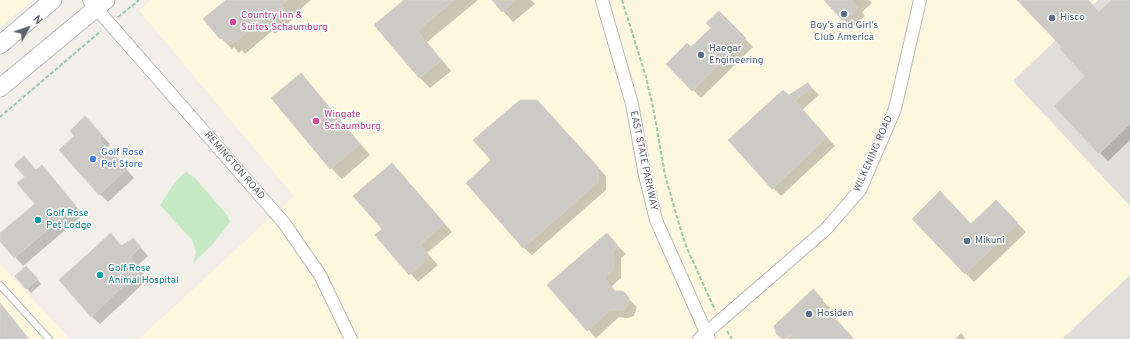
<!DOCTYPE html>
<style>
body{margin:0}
#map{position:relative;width:1130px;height:339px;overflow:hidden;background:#f1efe8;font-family:Overpass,sans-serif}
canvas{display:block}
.north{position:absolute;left:8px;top:8px;width:40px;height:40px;-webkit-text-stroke:3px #fff;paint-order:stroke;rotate:50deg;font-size:11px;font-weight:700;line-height:16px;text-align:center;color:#5f6368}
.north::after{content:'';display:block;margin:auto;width:14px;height:18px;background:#5f6368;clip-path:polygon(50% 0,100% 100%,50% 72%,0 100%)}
</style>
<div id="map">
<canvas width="1130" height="339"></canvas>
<div class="north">N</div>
</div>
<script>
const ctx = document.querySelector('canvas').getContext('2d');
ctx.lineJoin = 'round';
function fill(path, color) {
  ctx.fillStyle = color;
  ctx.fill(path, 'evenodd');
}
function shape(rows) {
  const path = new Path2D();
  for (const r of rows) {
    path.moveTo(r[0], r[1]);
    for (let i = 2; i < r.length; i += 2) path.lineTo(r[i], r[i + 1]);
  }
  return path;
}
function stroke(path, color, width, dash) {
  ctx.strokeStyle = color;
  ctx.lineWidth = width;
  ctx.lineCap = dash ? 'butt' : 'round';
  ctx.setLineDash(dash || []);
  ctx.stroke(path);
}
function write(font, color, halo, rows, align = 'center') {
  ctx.font = font + ' Overpass,sans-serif';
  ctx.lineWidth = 3;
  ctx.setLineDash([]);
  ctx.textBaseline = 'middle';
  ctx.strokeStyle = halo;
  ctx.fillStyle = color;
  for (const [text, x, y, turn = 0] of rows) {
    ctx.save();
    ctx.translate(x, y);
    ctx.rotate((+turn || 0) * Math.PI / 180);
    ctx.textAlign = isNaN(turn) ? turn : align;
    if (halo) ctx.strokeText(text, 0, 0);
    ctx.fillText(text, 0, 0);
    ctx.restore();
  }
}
const commercial = shape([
 [0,0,33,0,0,27],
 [151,0,1130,0,1130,339,139,339,294,196,139,10],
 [0,264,70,339,0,339]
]);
const industrial = shape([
 [1098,0,1130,0,1130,206,1013,81],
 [1130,275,1130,339,1062,339]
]);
const green = shape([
 [186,172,194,177,227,215,230,222,211,246,193,263,196,252,192,240,160,205,176,181]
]);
const shadow = shape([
 [228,0,311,0,291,17,293,19,275,34,272,31,245,54,242,50,239,53,234,47,232,49,221,38],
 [405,0,478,0,427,42,451,71,430,88,419,77],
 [493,0,531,0,535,4,513,22],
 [825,0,869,0,872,3,862,12,865,16,852,28],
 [1019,0,1087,0,1100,13,1113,0,1130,0,1130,140,1108,161,1100,153,1087,76,1064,47],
 [719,12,753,47,701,98,667,64,691,48,712,28],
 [301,74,370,155,342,179,331,168],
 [808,84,819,95,802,110,835,146,781,196,773,188,788,96],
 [545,110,606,176,606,190,532,255,523,247,493,160],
 [93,126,110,144,107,148,134,178,108,202,100,194],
 [392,164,452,232,427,253,438,265,418,282,376,235,383,229],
 [37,171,50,175,83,215,23,266,0,240,0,235,36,205],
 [996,201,1026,232,974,282,913,219,971,225],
 [111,235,122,246,133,239,148,256,137,266,148,279,100,324,91,316],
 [615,243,626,254,621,258,621,278,611,287,615,292,622,292,637,307,634,316,628,318,619,317,596,338,548,285],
 [31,272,41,284,31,293,16,276],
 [813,291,830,308,827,311,850,339,787,339,794,332,783,339],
 [961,333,966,339,955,339]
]);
const building = shape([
 [226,0,287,0,281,5,283,8,263,24,261,21,233,43,231,40,227,42,223,37,220,39,203,19,226,0],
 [404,0,454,0,417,31,441,60,419,78,374,25,404,0],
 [492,0,516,0,502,12,492,0],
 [824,0,851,0,858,8,843,21,824,0],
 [1017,0,1088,0,1099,12,1112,0,1130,0,1130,124,1099,154,1054,106,1085,76,1060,49,1062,47,1017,0],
 [719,11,746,38,692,91,666,64,687,43,691,47,711,28,706,23,719,11],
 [301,73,360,144,330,169,271,98,301,73],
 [808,83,811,87,795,101,827,137,772,189,728,140,783,90,789,95,808,83],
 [520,100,537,100,598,167,598,182,523,248,466,183,491,160,473,140,520,100],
 [85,116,103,136,99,139,127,169,99,195,59,150,74,136,70,131,85,116],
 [24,156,36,170,42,165,76,206,14,258,0,241,0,233,35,204,17,183,25,177,14,165,24,156],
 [392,163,444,223,420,245,430,257,409,275,375,235,382,229,353,196,392,163],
 [940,191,971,224,996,200,1018,223,965,274,912,219,940,191],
 [111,233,121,246,133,238,141,247,130,257,140,270,91,317,59,280,111,233],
 [607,233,618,246,613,250,613,270,604,278,615,291,623,291,626,294,629,298,629,303,624,310,610,310,587,331,547,285,607,233],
 [26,266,38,279,26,289,15,276,26,266],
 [813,289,823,300,820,302,854,339,794,339,790,335,785,339,782,339,776,333,774,326,813,289],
 [0,303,29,339,0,339,0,303]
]);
const path = shape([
 [622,0,646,77,654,112,665,175,677,217,686,246,715,310],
 [118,17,139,0],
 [0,117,101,31],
 [727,331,732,339]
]);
const lane = shape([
 [0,285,49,339]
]);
const street = shape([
 [89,0,284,223,320,275,351,339],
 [602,0,632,104,645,175,656,220,709,339],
 [699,339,826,229,860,190,895,109,920,0]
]);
const secondary = shape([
 [0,45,53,0],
 [0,88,106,0]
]);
const markers = [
 [844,14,4,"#5c6f8a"],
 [1052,18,4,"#5c6f8a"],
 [233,22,4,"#d1479c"],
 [701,55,4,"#5c6f8a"],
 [316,121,4,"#d1479c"],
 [93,159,4,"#3f7fe0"],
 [38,220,4,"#0f9aa8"],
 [967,241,4,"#5c6f8a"],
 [100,275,4,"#0f9aa8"],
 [809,314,4,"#5c6f8a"]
];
const hotelNames = [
 ["Country Inn &",241,16],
 ["Suites Schaumburg",241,28],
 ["Wingate",324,115],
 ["Schaumburg",324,127]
];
const serviceNames = [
 ["Hisco",1060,18],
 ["Boy's and Girl's",844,26,"center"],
 ["Club America",844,38,"center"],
 ["Haegar",709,49],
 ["Engineering",709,61],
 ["Mikuni",975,241],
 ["Hosiden",817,314]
];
const shopNames = [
 ["Golf Rose",101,153],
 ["Pet Store",101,165]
];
const streetNames = [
 ["WILKENING ROAD",874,154,-66],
 ["EAST STATE PARKWAY",643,161,78],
 ["REMINGTON ROAD",234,166,49]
];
const cultureNames = [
 ["Golf Rose",46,214],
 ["Pet Lodge",46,226],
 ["Golf Rose",108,269],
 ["Animal Hospital",108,281]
];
fill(commercial, '#fef7e0');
fill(industrial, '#e0deda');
fill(green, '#c5e8c5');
fill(shadow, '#0003');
fill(building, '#cccac5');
stroke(building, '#d6d1c6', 1);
stroke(lane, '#b5b8bc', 8);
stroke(street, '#b5b8bc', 14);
stroke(secondary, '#b6babf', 19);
stroke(path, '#9cc7a9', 2, [4, 2]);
stroke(lane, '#fff', 6);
stroke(street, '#fff', 12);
stroke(secondary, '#fff', 17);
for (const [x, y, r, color] of markers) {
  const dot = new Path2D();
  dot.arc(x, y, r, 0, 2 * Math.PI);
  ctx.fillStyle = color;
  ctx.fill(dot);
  stroke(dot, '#fff', 1.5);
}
write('10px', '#b23c85', '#fff', hotelNames, 'left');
write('10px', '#4e5e75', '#fff', serviceNames, 'left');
write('10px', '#366cbe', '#fff', shopNames, 'left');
write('10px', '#5f6368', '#fff', streetNames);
write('10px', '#0d838f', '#fff', cultureNames, 'left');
</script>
